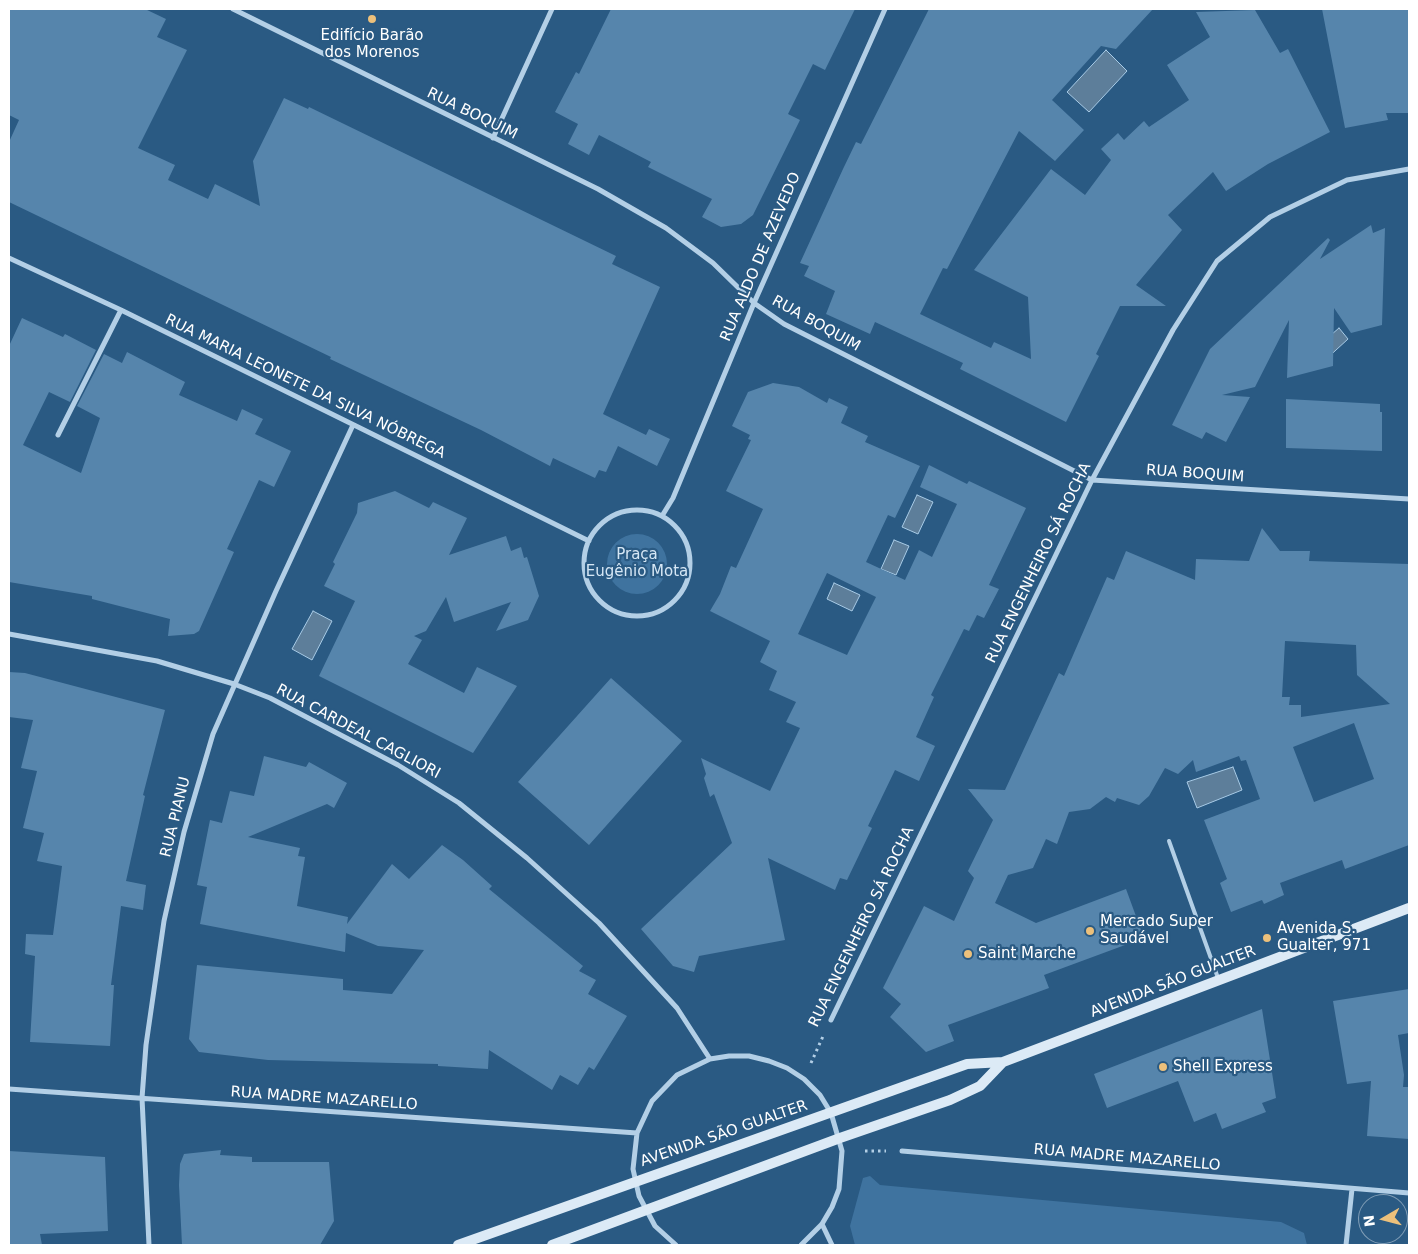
<!DOCTYPE html>
<meta charset="utf-8">
<style>
body{margin:0}
#map{position:relative;width:1418px;height:1254px;overflow:hidden;background:#2a5a83;font-family:"DejaVu Sans",sans-serif}
canvas{display:block}
.frame{position:absolute;inset:0;border:10px solid #fff;pointer-events:none}
.north{position:absolute;left:1358px;top:1194px;width:50px;height:50px;box-sizing:border-box;background:#2a5a83;border:1px solid #7f9cb5;border-radius:50%;rotate:262deg;font-size:14px;font-weight:700;line-height:20px;text-align:center;color:#fff}
.north::after{content:'';display:block;margin:auto;width:18px;height:22px;background:#ecc07b;clip-path:polygon(50% 0,100% 100%,50% 72%,0 100%)}
</style>
<div id="map">
<canvas width="1418" height="1254"></canvas>
<div class="frame"></div>
<div class="north">N</div>
</div>
<script>
const ctx = document.querySelector('canvas').getContext('2d');
ctx.lineJoin = 'round';
function fill(path, color) {
  ctx.fillStyle = color;
  ctx.fill(path, 'evenodd');
}
function shape(rows) {
  const path = new Path2D();
  for (const r of rows) {
    if (r.length === 3) {
      path.moveTo(r[0] + r[2], r[1]);
      path.arc(r[0], r[1], r[2], 0, 2 * Math.PI);
      continue;
    }
    path.moveTo(r[0], r[1]);
    for (let i = 2; i < r.length; i += 2) path.lineTo(r[i], r[i + 1]);
  }
  return path;
}
function stroke(path, color, width, dash) {
  ctx.strokeStyle = color;
  ctx.lineWidth = width;
  ctx.lineCap = dash ? 'butt' : 'round';
  ctx.setLineDash(dash || []);
  ctx.stroke(path);
}
function write(font, color, halo, rows, align = 'center') {
  ctx.font = font + ' "DejaVu Sans",sans-serif';
  ctx.lineWidth = 4.5;
  ctx.setLineDash([]);
  ctx.textBaseline = 'middle';
  ctx.strokeStyle = halo;
  ctx.fillStyle = color;
  for (const [text, x, y, turn = 0] of rows) {
    ctx.save();
    ctx.translate(x, y);
    ctx.rotate((+turn || 0) * Math.PI / 180);
    ctx.textAlign = isNaN(turn) ? turn : align;
    if (halo) ctx.strokeText(text, 0, 0);
    ctx.fillText(text, 0, 0);
    ctx.restore();
  }
}
const green = shape([
 [637,564,30],
 [870,1176,880,1185,1281,1222,1304,1233,1307,1245,855,1245,850,1226,863,1178]
]);
const water = shape([
 [1106,50,1127,71,1089,112,1067,92,1106,50],
 [1339,328,1348,339,1324,361,1315,349,1339,328],
 [917,495,933,502,918,534,902,527,917,495],
 [894,540,909,546,896,575,881,569,894,540],
 [834,583,860,595,852,611,827,599,834,583],
 [313,611,332,621,312,660,292,649,313,611],
 [1233,767,1242,790,1197,808,1187,782,1233,767]
]);
const building = shape([
 [9,9,145,9,166,19,157,37,187,50,138,148,175,165,168,180,208,199,215,184,260,206,253,161,284,98,308,109,309,107,616,256,612,264,660,287,603,414,646,435,649,429,670,439,657,466,618,446,606,472,599,470,595,478,553,458,550,466,481,430,330,359,331,357,9,202,9,142,19,120,9,115],
 [611,9,855,9,825,70,813,64,788,114,800,120,753,215,741,224,721,227,702,217,712,199,648,167,651,162,599,135,589,155,568,144,578,124,555,112,576,72,579,74],
 [929,9,1153,9,1116,49,1101,46,1052,100,1084,130,1055,161,1019,131,947,269,943,268,920,314,991,348,994,342,1031,359,1028,297,974,270,1051,169,1085,195,1111,160,1101,149,1118,133,1124,140,1144,121,1149,127,1189,100,1167,65,1210,37,1196,12,1255,10,1280,53,1288,49,1330,132,1268,164,1226,191,1213,172,1168,215,1182,230,1136,285,1166,306,1120,306,1096,354,1099,356,1066,422,960,369,963,363,875,322,870,334,826,314,835,291,804,276,809,266,800,263,843,169,856,142,861,144],
 [1322,9,1409,9,1409,113,1386,113,1388,120,1345,128],
 [1371,225,1373,233,1385,228,1382,325,1351,333,1334,308,1333,366,1287,378,1289,320,1255,387,1222,395,1250,397,1226,442,1206,432,1202,439,1172,425,1210,349,1328,238,1330,240,1320,259],
 [22,318,63,337,65,334,96,350,70,402,49,392,23,445,81,473,100,418,77,406,104,354,122,363,127,352,185,382,179,395,237,421,242,409,263,419,255,434,291,451,274,487,259,480,227,549,234,552,199,631,194,634,168,636,170,619,92,599,92,596,9,582,9,346],
 [773,383,799,387,827,403,829,398,848,407,841,423,868,436,865,442,920,466,895,518,888,515,866,562,905,580,919,550,932,557,957,504,920,487,929,465,967,484,969,481,1026,508,989,585,999,589,984,618,977,615,969,631,964,629,931,695,934,697,916,737,935,746,919,781,895,770,868,826,872,828,847,880,840,878,835,890,768,858,785,940,699,956,694,972,673,966,641,929,732,843,714,794,710,797,704,778,706,774,701,758,770,791,800,728,786,722,796,702,769,690,777,671,760,662,770,641,710,611,720,594,731,566,736,568,763,509,726,491,751,440,748,439,750,435,732,426,748,392],
 [827,573,876,597,847,655,798,634],
 [1286,399,1380,404,1380,412,1382,412,1382,451,1286,448],
 [395,491,429,508,433,502,467,518,449,555,506,536,511,551,521,547,524,558,527,557,539,596,528,620,496,631,511,602,454,622,446,597,426,631,414,636,422,640,408,664,464,693,477,667,517,686,473,753,319,676,355,601,324,586,335,564,333,562,357,513,358,503],
 [1262,528,1280,551,1310,551,1309,561,1409,564,1409,845,1345,869,1342,860,1280,883,1284,895,1264,904,1262,900,1231,912,1220,883,1227,879,1204,820,1260,799,1246,760,1241,761,1239,756,1196,772,1193,760,1178,774,1165,768,1149,796,1139,805,1117,798,1115,802,1106,797,1090,809,1069,812,1057,844,1046,839,1033,868,1008,875,995,903,1036,923,1126,889,1144,938,1044,975,1049,988,948,1025,954,1041,926,1052,890,1017,901,1004,883,988,924,906,954,921,974,878,968,871,993,820,968,789,1005,790,1059,673,1064,676,1107,577,1114,580,1126,551,1195,580,1196,559,1249,561],
 [1285,641,1356,645,1357,675,1390,704,1301,717,1301,705,1289,705,1290,697,1282,697],
 [1354,723,1374,779,1314,802,1293,747],
 [9,672,25,673,165,710,143,795,145,796,126,881,146,885,143,910,121,906,111,985,114,985,110,1046,30,1042,35,956,25,954,26,934,53,935,62,866,37,861,44,833,23,828,37,771,21,768,33,720,9,717],
 [611,678,682,741,589,845,518,782],
 [264,756,306,767,309,762,347,783,334,808,327,804,248,837,300,848,298,856,305,857,297,906,348,917,347,924,392,864,409,879,442,845,463,860,492,886,489,889,583,966,579,971,596,980,588,994,627,1016,594,1070,589,1067,578,1085,560,1075,552,1090,489,1050,488,1069,438,1066,438,1064,268,1060,199,1052,189,1039,197,965,343,979,343,990,392,994,424,950,378,946,346,933,345,952,200,924,207,887,197,885,210,820,222,823,230,791,254,796],
 [1409,989,1409,1033,1398,1035,1404,1075,1403,1087,1409,1087,1409,1139,1367,1136,1371,1081,1347,1084,1333,1001],
 [1262,1009,1276,1098,1262,1103,1266,1112,1222,1129,1216,1113,1194,1122,1178,1081,1107,1108,1094,1074],
 [221,1150,220,1155,252,1157,252,1162,329,1162,334,1221,320,1245,182,1245,179,1185,180,1164,184,1154],
 [9,1151,105,1157,108,1231,40,1234,42,1245,9,1245]
]);
const path = shape([
 [811,1063,824,1034],
 [865,1151,886,1151]
]);
const lane = shape([
 [1169,841,1218,978]
]);
const street = shape([
 [233,9,598,189,666,228,713,263,754,303,784,324,1092,480,1409,499],
 [493,138,552,9],
 [9,258,121,310,589,541],
 [58,435,121,310],
 [637,563,53],
 [662,516,673,498,754,303,885,9],
 [9,634,157,661,234,684,270,698,398,765,459,803,527,858,599,923,677,1008,710,1059],
 [831,1020,1092,480,1173,330,1217,261,1270,217,1347,180,1409,169],
 [9,1089,637,1133],
 [902,1151,1409,1193],
 [822,1224,832,1245],
 [149,1245,142,1098,146,1045,164,921,184,832,213,734,276,591,353,425],
 [676,1245,655,1226,639,1196,633,1169,637,1133,652,1101,677,1075,710,1059,729,1056,749,1056,769,1061,787,1068,804,1079,820,1095,831,1113,842,1151,839,1189,832,1207,822,1224,801,1245],
 [1346,1245,1352,1189]
]);
const secondary = shape([
 [458,1245,967,1064,1003,1062,1409,908],
 [552,1245,840,1138,950,1100,980,1086,1003,1062]
]);
const markers = [
 [372,19,5,"#ecc07b"],
 [1090,931,5,"#ecc07b"],
 [1267,938,5,"#ecc07b"],
 [968,954,5,"#ecc07b"],
 [1163,1067,5,"#ecc07b"]
];
const poiNames = [
 ["Edifício Barão",372,36,"center"],
 ["dos Morenos",372,53,"center"],
 ["Mercado Super",1100,922],
 ["Saudável",1100,939],
 ["Avenida S.",1277,929],
 ["Gualter, 971",1277,946],
 ["Saint Marche",978,954],
 ["Shell Express",1173,1067]
];
const streetNames = [
 ["RUA BOQUIM",472,114,26],
 ["RUA ALDO DE AZEVEDO",761,257,-67],
 ["RUA BOQUIM",816,324,29],
 ["RUA MARIA LEONETE DA SILVA NÓBREGA",305,387,26],
 ["RUA BOQUIM",1195,474,4],
 ["RUA ENGENHEIRO SÁ ROCHA",1039,563,-64],
 ["RUA CARDEAL CAGLIORI",358,732,28],
 ["RUA PIANU",176,817,-76],
 ["RUA ENGENHEIRO SÁ ROCHA",862,927,-64],
 ["AVENIDA SÃO GUALTER",1173,982,-21],
 ["RUA MADRE MAZARELLO",324,1099,4],
 ["AVENIDA SÃO GUALTER",724,1134,-19],
 ["RUA MADRE MAZARELLO",1127,1158,5]
];
const parkNames = [
 ["Praça",637,555],
 ["Eugênio Mota",637,572]
];
fill(green, '#3f739f');
fill(water, '#5d7e9a');
stroke(water, '#a8cbe6', 1);
fill(building, '#5685ac');
stroke(path, '#b3cfe6', 3, [2.5, 4]);
stroke(lane, '#b3cfe6', 4);
stroke(street, '#b3cfe6', 5);
stroke(secondary, '#dceaf6', 10);
for (const [x, y, r, color] of markers) {
  const dot = new Path2D();
  dot.arc(x, y, r, 0, 2 * Math.PI);
  ctx.fillStyle = color;
  ctx.fill(dot);
  stroke(dot, '#2a5a83', 2);
}
write('15px', '#fff', '#2a5a83', poiNames, 'left');
write('15px', '#fff', '#2a5a83', streetNames);
write('15px', '#d6e7f5', '#2a5a83', parkNames);
</script>
